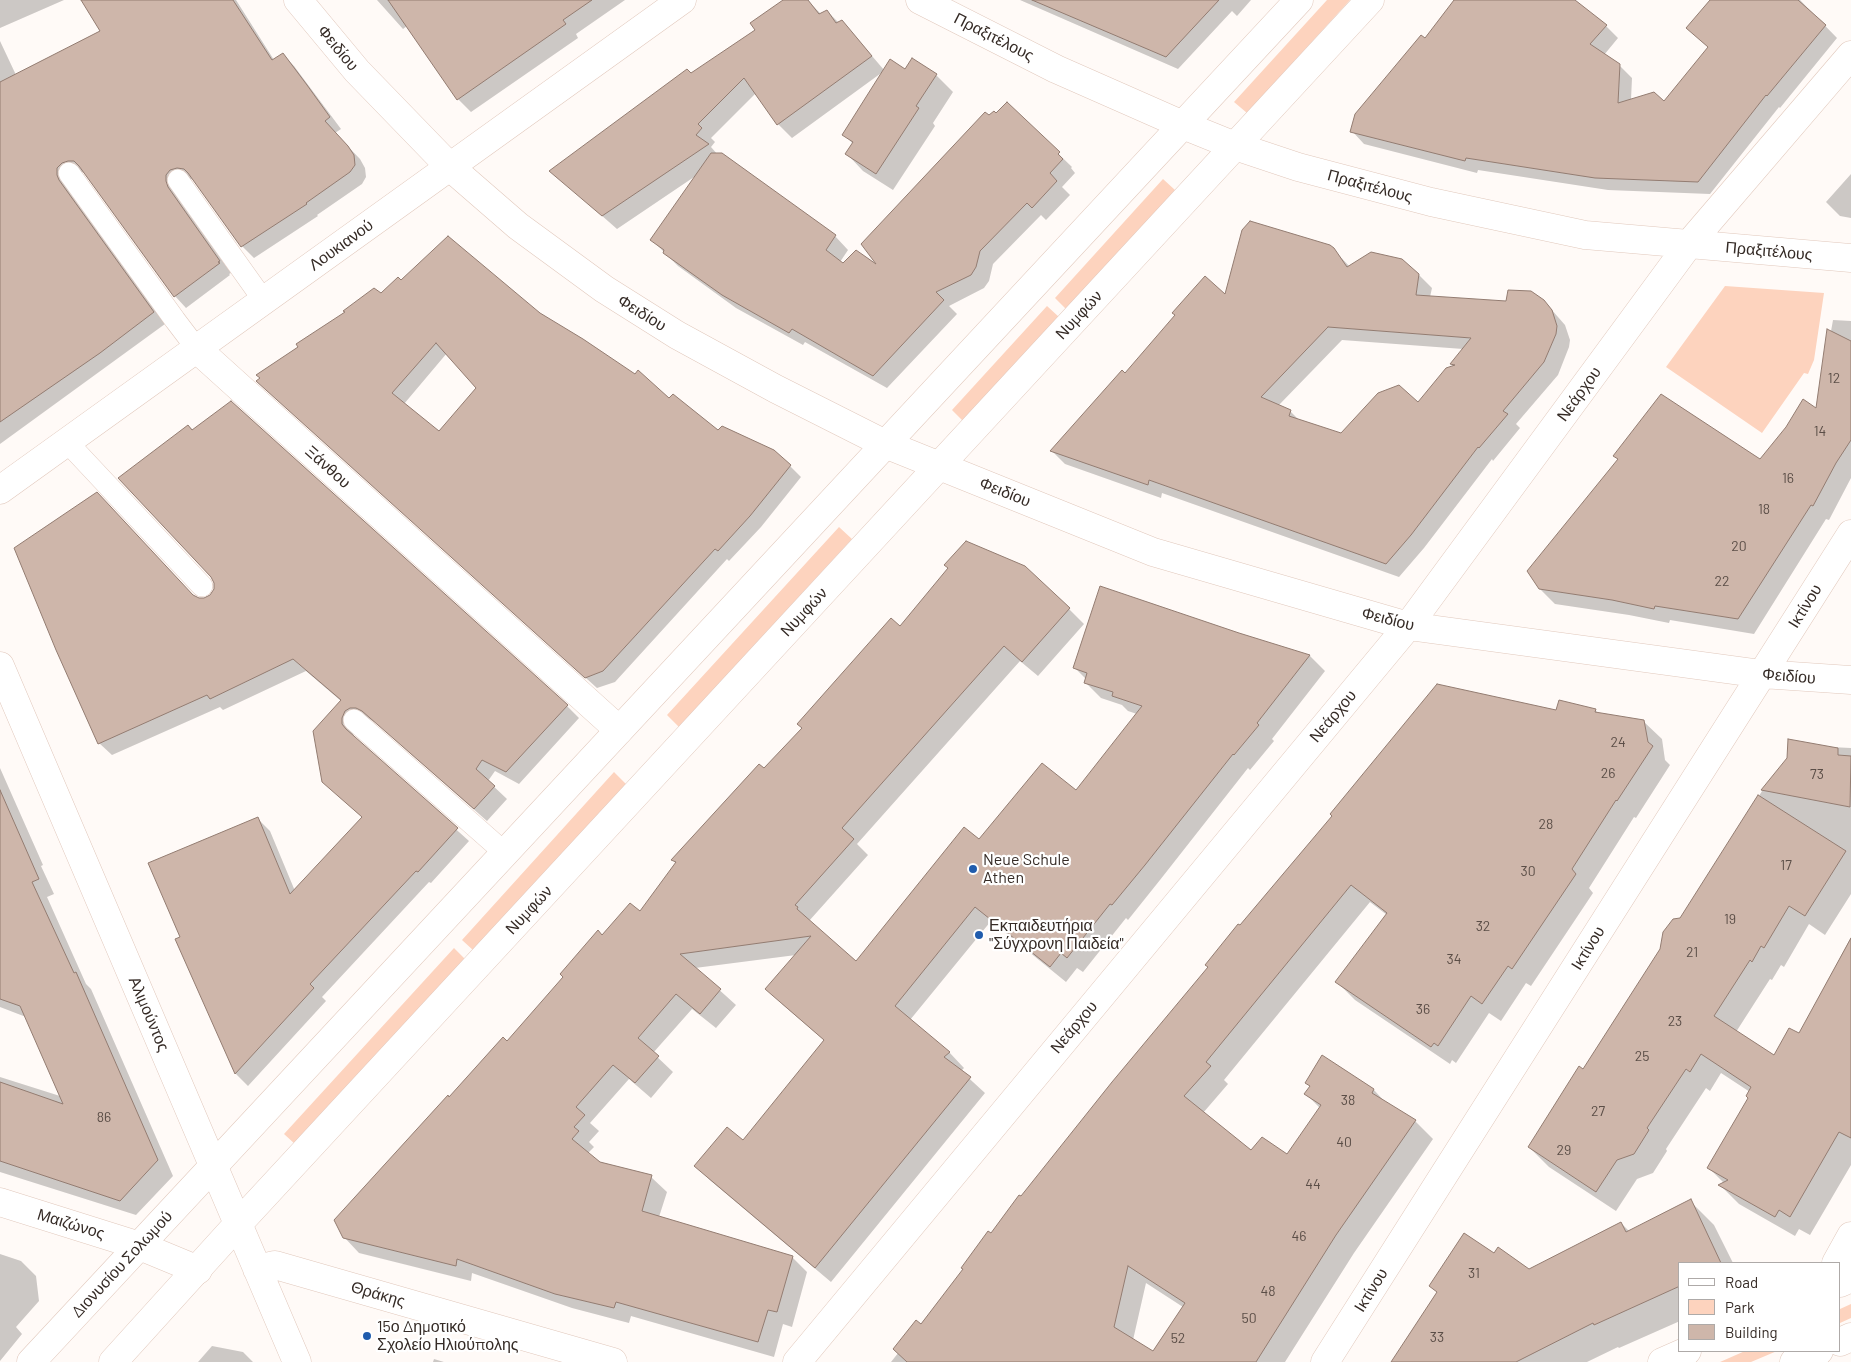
<!DOCTYPE html>
<meta charset="utf-8">
<style>
body{margin:0}
#map{position:relative;width:1851px;height:1362px;overflow:hidden;background:#fffaf7;font-family:Barlow,sans-serif}
canvas{display:block}
.legend{position:absolute;left:1678px;top:1262px;width:162px;height:90px;box-sizing:border-box;background:#fff;border:1px solid #aeaaa8;margin:0;padding:6px 9px;list-style:none;font-size:15px;color:#352b26}
.legend li{display:flex;align-items:center;gap:10px;height:25px}
.legend b{width:25px;border:1px solid #aeaaa8}
</style>
<div id="map">
<canvas width="1851" height="1362"></canvas>
<ul class="legend">
<li><b style="height:6px;background:#fff"></b>Road</li>
<li><b style="height:14px;background:#fdd3be"></b>Park</li>
<li><b style="height:14px;background:#ceb6aa"></b>Building</li>
</ul>
</div>
<script>
const ctx = document.querySelector('canvas').getContext('2d');
ctx.lineJoin = 'round';
function fill(path, color) {
  ctx.fillStyle = color;
  ctx.fill(path, 'evenodd');
}
function shape(rows) {
  const path = new Path2D();
  for (const r of rows) {
    path.moveTo(r[0], r[1]);
    for (let i = 2; i < r.length; i += 2) path.lineTo(r[i], r[i + 1]);
  }
  return path;
}
function stroke(path, color, width, dash) {
  ctx.strokeStyle = color;
  ctx.lineWidth = width;
  ctx.lineCap = dash ? 'butt' : 'round';
  ctx.setLineDash(dash || []);
  ctx.stroke(path);
}
function write(font, color, halo, rows, align = 'center') {
  ctx.font = font + ' Barlow,sans-serif';
  ctx.lineWidth = 4.5;
  ctx.setLineDash([]);
  ctx.textBaseline = 'middle';
  ctx.strokeStyle = halo;
  ctx.fillStyle = color;
  for (const [text, x, y, turn = 0] of rows) {
    ctx.save();
    ctx.translate(x, y);
    ctx.rotate((+turn || 0) * Math.PI / 180);
    ctx.textAlign = isNaN(turn) ? turn : align;
    if (halo) ctx.strokeText(text, 0, 0);
    ctx.fillText(text, 0, 0);
    ctx.restore();
  }
}
const green = shape([
 [1327,0,1350,0,1247,113,1234,102],
 [1163,179,1175,190,1067,310,1055,298],
 [1725,286,1824,293,1814,360,1808,374,1804,373,1762,433,1666,367],
 [1047,306,1059,317,963,421,952,410],
 [839,527,852,539,679,727,667,715],
 [614,772,626,784,474,951,462,940],
 [454,948,466,960,296,1145,284,1134],
 [1851,1304,1851,1318,1840,1323,1840,1309],
 [1745,1351,1777,1351,1751,1362,1720,1362]
]);
const shadow = shape([
 [0,0,64,0,0,28],
 [82,0,236,0,274,60,283,55,294,66,341,129,335,133,360,159,365,168,366,177,362,184,317,215,318,216,254,258,242,246,195,180,190,179,177,193,179,200,231,273,229,274,230,275,186,308,175,296,86,173,80,172,68,186,70,193,165,324,0,444,0,41,16,75,102,32],
 [377,0,625,0,576,34,578,38,471,112,458,99,407,26,403,29],
 [785,0,800,0,809,2,821,14,827,11,839,23,841,22,855,36,884,70,936,75,953,92,933,123,935,126,893,190,863,171,847,154,853,144,844,134,884,71,792,138,778,124,756,93,711,138,715,142,711,147,718,155,835,236,848,250,840,262,843,265,880,269,989,117,996,115,1007,104,1072,167,1071,168,1075,173,1062,187,1070,195,1046,220,1041,215,993,264,989,281,984,288,949,306,957,314,887,388,805,342,803,345,736,308,678,266,651,239,697,175,617,229,551,171,756,30],
 [1020,0,1251,0,1237,16,1232,11,1178,69],
 [1455,0,1573,0,1606,26,1618,38,1604,55,1619,65,1632,78,1631,100,1664,103,1709,48,1688,28,1712,0,1800,0,1837,38,1780,108,1779,107,1710,194,1608,190,1478,170,1477,173,1364,144,1352,131,1426,40],
 [1851,174,1851,218,1840,216,1826,202],
 [1333,249,1350,267,1418,274,1432,288,1430,297,1506,302,1544,301,1565,325,1570,340,1569,347,1558,375,1516,424,1520,428,1493,461,1492,459,1424,548,1399,577,1162,493,1161,498,1065,464,1052,451,1125,375,1226,296],
 [1342,340,1463,349,1451,364,1454,367,1418,404,1342,435,1300,421,1290,411,1278,406],
 [401,281,539,314,719,432,790,466,801,477,761,527,729,561,727,559,615,682,597,688,269,392,381,294],
 [447,353,477,388,439,433,404,404],
 [1833,320,1851,321,1851,478,1829,520,1826,519,1754,634,1670,620,1669,623,1629,615,1555,604,1540,589,1619,460,1615,456,1760,460,1817,410],
 [188,426,567,706,579,718,519,784,495,771,488,781,507,799,487,821,376,723,369,719,353,731,354,738,469,841,431,883,429,882,322,997,326,1001,248,1086,236,1074,177,940,181,938,258,819,270,831,295,891,363,818,336,794,341,701,306,671,223,710,220,707,112,755,99,743,194,597,198,599,205,599,211,596,215,589],
 [1069,609,1084,624,1038,676,1020,661,857,844,868,855,809,921,856,963,979,841,1076,792,1137,714,1128,711,1122,705,1101,698,1085,682,1086,679,1075,668,1239,634,1310,656,1325,671,1272,739,1274,741,1250,770,1248,768,1160,880,1128,920,1126,918,1083,972,1077,968,1066,982,991,921,910,1020,949,1052,964,1068,961,1071,985,1093,831,1282,711,1181,696,1166,743,1142,825,1041,782,1004,796,955,695,968,736,1005,716,1028,692,1009,653,1053,673,1072,651,1098,629,1079,590,1123,599,1131,589,1142,594,1147,588,1153,599,1163,651,1177,667,1192,659,1217,792,1257,807,1272,792,1327,783,1324,774,1357,631,1316,629,1323,572,1308,472,1273,471,1281,359,1253,344,1237,449,1098,508,1043,603,936,640,913,676,864,673,860,764,770,900,628],
 [1595,710,1599,714,1643,721,1662,739,1665,760,1670,765,1636,818,1634,817,1589,888,1593,893,1531,986,1526,983,1501,1021,1489,1013,1456,1063,1452,1060,1450,1064,1355,1000,1337,982,1387,915,1370,902,1224,1080,1228,1084,1203,1113,1251,1152,1287,1156,1320,1108,1306,1094,1311,1087,1306,1083,1322,1057,1374,1090,1386,1103,1415,1121,1433,1139,1354,1253,1285,1362,891,1362,1021,1198,1209,968,1240,927,1557,712],
 [1146,1283,1183,1307,1153,1352,1133,1340],
 [1789,745,1851,748,1851,894,1825,935,1809,924,1784,967,1781,965,1772,980,1770,979,1736,1032,1775,1057,1799,1035,1851,937,1851,1165,1810,1235,1799,1229,1795,1236,1739,1204,1720,1185,1724,1183,1709,1168,1749,1098,1750,1092,1721,1073,1710,1091,1706,1088,1666,1149,1667,1151,1653,1173,1637,1179,1616,1211,1549,1167,1529,1147,1584,1071,1764,788,1788,759],
 [0,768,43,865,41,866,54,894,47,897,86,984,91,989,173,1176,136,1215,0,1172,0,1077,60,1096,26,1017,0,1007],
 [1690,1201,1714,1225,1733,1263,1680,1263,1680,1321,1619,1348,1618,1347,1587,1362,1393,1362,1438,1293,1430,1286,1494,1255,1528,1270,1621,1223,1630,1232],
 [0,1254,21,1261,36,1276,39,1301,16,1327,22,1334,0,1361],
 [212,1346,243,1352,253,1362,198,1362],
 [434,1359,444,1362,433,1362]
]);
const building = shape([
 [81,0,233,0,272,60,283,53,307,85,330,117,325,121,348,146,354,155,355,165,350,172,306,203,307,204,241,247,188,173,184,169,177,168,170,170,166,175,166,181,168,187,220,261,218,262,220,263,174,297,79,166,74,161,68,161,62,163,57,168,57,175,59,180,154,312,100,353,0,422,0,82,100,31,81,0],
 [388,0,592,0,563,20,566,24,457,100,388,0],
 [783,0,808,0,819,14,827,10,836,23,842,20,872,56,777,125,744,78,698,124,702,128,696,135,709,144,602,216,549,171,687,69,691,73,755,30,750,23,783,0],
 [1032,0,1219,0,1166,57,1032,0],
 [1454,0,1575,0,1607,25,1590,44,1620,64,1618,103,1654,92,1664,101,1708,47,1686,28,1710,0,1798,0,1826,25,1767,96,1766,95,1698,182,1595,178,1466,158,1465,161,1350,132,1355,114,1421,35,1425,38,1454,0],
 [912,58,937,74,916,106,919,108,876,174,845,154,853,142,842,135,890,59,905,69,912,58],
 [1007,102,1060,152,1058,154,1063,159,1050,173,1057,181,1032,208,1027,203,980,251,976,267,971,275,936,292,944,300,873,376,792,329,789,333,722,295,663,253,664,250,650,240,711,153,722,153,836,235,826,250,843,263,856,250,876,264,861,244,985,112,989,115,994,111,996,113,1007,102],
 [1250,221,1330,245,1334,248,1347,267,1371,252,1402,259,1419,274,1416,295,1506,301,1508,290,1531,291,1544,300,1552,310,1557,326,1556,334,1544,362,1503,411,1508,414,1479,448,1478,447,1411,535,1386,564,1149,480,1148,485,1050,451,1122,370,1125,373,1175,315,1172,313,1205,276,1225,294,1242,230,1250,221],
 [1328,327,1471,338,1450,364,1455,365,1446,368,1418,402,1399,385,1378,393,1341,433,1289,416,1291,410,1261,397,1328,327],
 [448,236,540,313,583,339,635,374,638,370,669,398,673,394,718,430,722,426,774,450,791,465,750,516,718,551,715,549,603,671,585,678,256,381,260,378,256,375,298,347,296,344,345,312,343,311,374,288,381,293,398,277,401,280,448,236],
 [436,343,476,388,439,431,392,393,436,343],
 [1827,329,1851,341,1851,440,1836,463,1813,506,1811,505,1738,619,1655,606,1654,609,1612,600,1539,589,1527,571,1618,459,1613,456,1661,394,1760,459,1786,427,1803,399,1816,408,1827,329],
 [231,401,568,705,506,772,482,760,476,769,495,786,474,809,362,711,356,708,350,708,345,711,342,718,342,724,346,729,458,828,418,872,416,871,310,984,314,988,235,1074,175,939,180,937,148,863,258,817,290,894,362,817,322,782,313,731,341,700,293,659,210,699,207,695,98,744,56,650,14,548,97,492,193,595,199,598,204,598,210,595,214,589,214,583,211,577,118,478,188,425,192,430,231,401],
 [966,541,1025,566,1070,608,1022,662,1004,646,842,828,854,839,795,905,798,907,797,909,856,961,964,827,979,839,1042,763,1076,790,1142,706,1112,696,1113,692,1084,683,1087,673,1073,668,1100,586,1239,633,1310,655,1257,723,1259,725,1234,755,1233,754,1145,865,1112,905,1110,904,1067,958,1061,953,1050,967,975,907,895,1006,950,1052,944,1057,971,1077,815,1268,694,1166,727,1127,743,1140,824,1040,765,989,811,936,680,954,721,989,700,1014,676,994,638,1038,659,1056,635,1083,613,1065,576,1107,585,1115,574,1127,579,1131,572,1139,600,1162,652,1175,642,1211,793,1256,777,1312,768,1310,758,1342,616,1302,614,1308,555,1294,457,1259,456,1266,343,1238,334,1220,448,1095,449,1097,503,1037,507,1041,563,977,560,974,598,930,602,935,630,903,640,911,676,862,671,860,759,764,764,768,802,728,797,724,891,618,900,626,948,568,944,565,966,541],
 [1437,684,1556,710,1559,700,1596,709,1595,712,1644,720,1648,742,1653,746,1617,801,1616,800,1572,869,1576,874,1512,969,1508,966,1482,1004,1471,996,1438,1046,1434,1043,1431,1047,1335,982,1387,913,1351,885,1206,1062,1211,1066,1184,1096,1251,1150,1262,1137,1287,1154,1321,1105,1304,1094,1310,1086,1305,1083,1322,1055,1374,1089,1372,1093,1416,1120,1336,1235,1256,1362,907,1362,893,1349,916,1320,921,1324,963,1269,961,1268,988,1231,991,1233,1019,1195,1021,1196,1112,1082,1208,967,1205,965,1238,924,1240,925,1332,816,1330,814,1437,684],
 [1128,1266,1185,1303,1153,1351,1114,1327,1128,1266],
 [1788,739,1838,748,1838,755,1851,756,1850,807,1761,790,1787,758,1788,739],
 [0,790,39,879,32,882,74,973,76,972,158,1160,120,1201,0,1161,0,1082,63,1104,20,1006,0,999,0,790],
 [1758,795,1846,851,1805,916,1789,906,1764,948,1761,946,1752,962,1750,960,1714,1016,1774,1055,1789,1028,1799,1033,1851,938,1851,1138,1839,1132,1790,1217,1779,1210,1775,1217,1718,1185,1728,1180,1707,1168,1748,1098,1746,1096,1751,1087,1701,1054,1690,1072,1686,1069,1647,1128,1649,1130,1634,1154,1617,1160,1596,1192,1528,1147,1579,1066,1583,1069,1660,949,1663,932,1673,919,1680,918,1758,795],
 [1691,1199,1721,1263,1680,1263,1680,1286,1594,1325,1593,1323,1516,1362,1391,1362,1437,1292,1429,1286,1464,1233,1494,1253,1498,1247,1529,1269,1621,1222,1626,1232,1691,1199]
]);
const service = shape([
 [69,173,175,320,197,349],
 [178,180,264,301],
 [67,442,202,586],
 [354,720,505,853]
]);
const minor = shape([
 [298,0,357,71,450,167,518,226,604,289,677,335,776,389,885,444,1153,552,1408,626,1762,674,1851,680],
 [920,0,1056,69,1183,125,1235,146,1298,167,1431,202,1585,235,1851,258],
 [197,349,619,730],
 [0,490,682,0],
 [0,1202,140,1246,198,1270],
 [1836,1263,1851,1236],
 [797,1362,1408,626,1689,244,1851,55],
 [1325,1362,1851,534]
]);
const tertiary = shape([
 [0,666,297,1362],
 [257,1269,275,1265,613,1362],
 [31,1362,1299,0],
 [113,1362,238,1224,1370,0]
]);
const primary = shape([
 [1840,1283,1851,1278],
 [1840,1342,1851,1337],
 [1662,1362,1687,1351],
 [1794,1362,1819,1351]
]);
const markers = [
 [973,869,5,"#205cad"],
 [979,935,5,"#205cad"],
 [367,1336,5,"#205cad"]
];
const numberNames = [
 ["12",1834,378],
 ["14",1820,431],
 ["16",1788,478],
 ["18",1764,509],
 ["20",1739,546],
 ["22",1722,581],
 ["24",1618,742],
 ["26",1608,773],
 ["73",1817,774],
 ["28",1546,824],
 ["17",1786,865],
 ["30",1528,871],
 ["19",1730,919],
 ["32",1483,926],
 ["21",1692,952],
 ["34",1454,959],
 ["36",1423,1009],
 ["23",1675,1021],
 ["25",1642,1056],
 ["38",1348,1100],
 ["27",1598,1111],
 ["86",104,1117],
 ["40",1344,1142],
 ["29",1564,1150],
 ["44",1313,1184],
 ["46",1299,1236],
 ["31",1474,1273],
 ["48",1268,1291],
 ["50",1249,1318],
 ["33",1437,1337],
 ["52",1178,1338]
];
const streetNames = [
 ["Πραξιτέλους",994,37,27],
 ["Φειδίου",338,48,50],
 ["Πραξιτέλους",1370,186,15],
 ["Λουκιανού",341,245,-36],
 ["Πραξιτέλους",1769,251,5],
 ["Φειδίου",642,313,32],
 ["Νυμφών",1079,315,-47],
 ["Νεάρχου",1579,394,-54],
 ["Ξάνθου",328,467,42],
 ["Φειδίου",1005,492,22],
 ["Ικτίνου",1805,606,-58],
 ["Νυμφών",804,612,-47],
 ["Φειδίου",1388,619,14],
 ["Φειδίου",1789,676,5],
 ["Νεάρχου",1333,716,-50],
 ["Νυμφών",529,910,-47],
 ["Ικτίνου",1588,948,-58],
 ["Αλιμούντος",149,1014,67],
 ["Νεάρχου",1074,1027,-50],
 ["Μαιζώνος",71,1224,17],
 ["Διονυσίου Σολωμού",122,1264,-47],
 ["Ικτίνου",1371,1290,-58],
 ["Θράκης",378,1294,16]
];
const poiNames = [
 ["Neue Schule",983,860],
 ["Athen",983,878],
 ["Εκπαιδευτήρια",989,926],
 ["\"Σύγχρονη Παιδεία\"",989,944],
 ["15ο Δημοτικό",377,1327],
 ["Σχολείο Ηλιούπολης",377,1345]
];
fill(green, '#fdd3be');
fill(shadow, '#0003');
fill(building, '#ceb6aa');
stroke(building, '#937c71', 1);
stroke(service, '#e1c8bc', 22);
stroke(minor, '#e1c8bc', 29);
stroke(tertiary, '#e1c8bc', 29);
stroke(primary, '#e1c8bc', 29);
stroke(service, '#fff', 21);
stroke(minor, '#fff', 28);
stroke(tertiary, '#fff', 28);
stroke(primary, '#fff', 28);
for (const [x, y, r, color] of markers) {
  const dot = new Path2D();
  dot.arc(x, y, r, 0, 2 * Math.PI);
  ctx.fillStyle = color;
  ctx.fill(dot);
  stroke(dot, '#fff', 2);
}
write('14px', '#5b4e47', null, numberNames);
write('16px', '#352b26', '#fff', streetNames);
write('16px', '#352b26', '#fff', poiNames, 'left');
</script>
